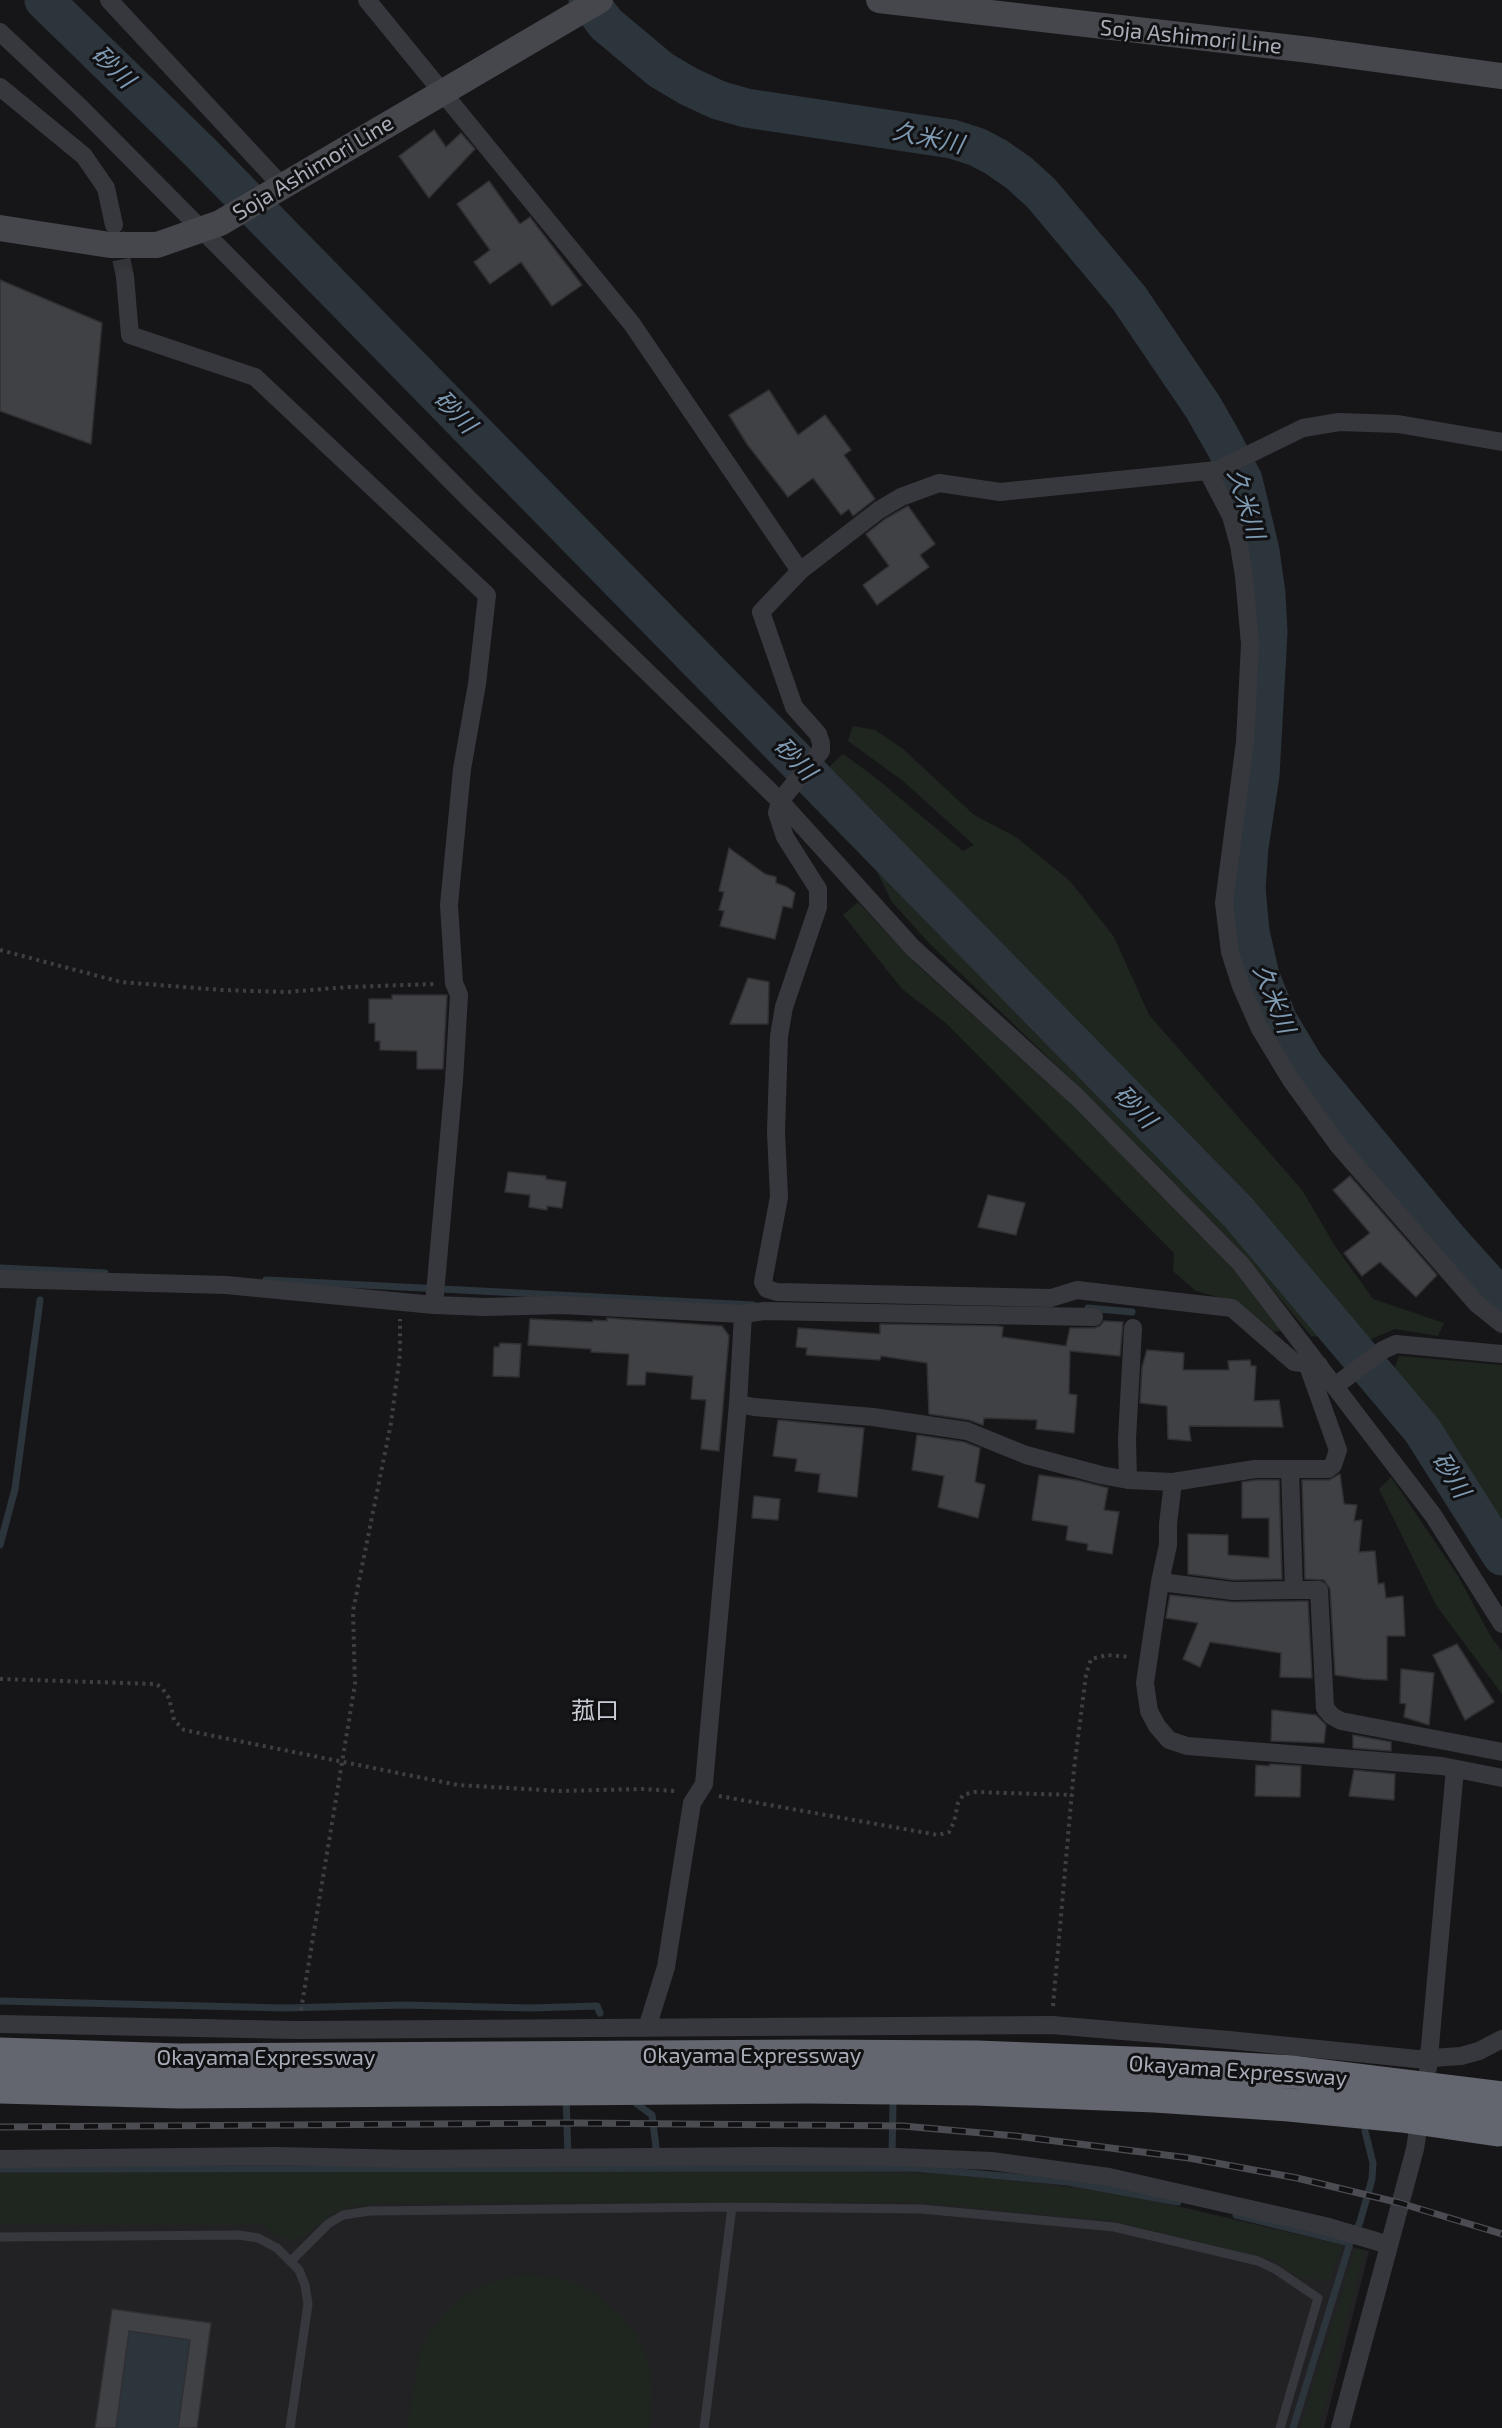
<!DOCTYPE html>
<meta charset="utf-8">
<style>
body{margin:0}
canvas{display:block;background:#161618}
</style>
<canvas width="1502" height="2428"></canvas>
<script>
const ctx = document.querySelector('canvas').getContext('2d');
ctx.lineJoin = 'round';
function fill(path, color) {
  ctx.fillStyle = color;
  ctx.fill(path, 'evenodd');
}
function shape(rows) {
  const path = new Path2D();
  for (const r of rows) {
    path.moveTo(r[0], r[1]);
    for (let i = 2; i < r.length; i += 2) path.lineTo(r[i], r[i + 1]);
  }
  return path;
}
function stroke(path, color, width, dash) {
  ctx.strokeStyle = color;
  ctx.lineWidth = width;
  ctx.lineCap = dash ? 'butt' : 'round';
  ctx.setLineDash(dash || []);
  ctx.stroke(path);
}
function write(font, color, halo, rows, align = 'center') {
  ctx.font = font + ' "Exo 2","Noto Sans JP",sans-serif';
  ctx.lineWidth = 6;
  ctx.setLineDash([]);
  ctx.textBaseline = 'middle';
  ctx.strokeStyle = halo;
  ctx.fillStyle = color;
  for (const [text, x, y, turn = 0] of rows) {
    ctx.save();
    ctx.translate(x, y);
    ctx.rotate((+turn || 0) * Math.PI / 180);
    ctx.textAlign = isNaN(turn) ? turn : align;
    if (halo) ctx.strokeText(text, 0, 0);
    ctx.fillText(text, 0, 0);
    ctx.restore();
  }
}
const built = shape([
 [579,2170,948,2172,1118,2192,1369,2251,1324,2428,0,2428,0,2171]
]);
const green = shape([
 [853,726,875,730,903,749,974,815,1016,837,1070,881,1114,937,1149,1015,1302,1190,1335,1246,1373,1299,1444,1323,1438,1336,1395,1329,1364,1342,1311,1336,1239,1249,1080,1088,930,944,892,902,826,770,843,754,876,778,963,851,974,845,903,781,848,741],
 [858,902,915,963,1072,1104,1239,1274,1284,1330,1273,1332,1229,1300,1196,1291,1173,1271,1174,1253,946,1023,902,989,843,915],
 [1399,1356,1502,1365,1502,1521,1401,1392,1392,1376],
 [1391,1477,1458,1576,1491,1637,1502,1651,1502,1694,1436,1605,1379,1489],
 [799,2171,949,2174,1117,2193,1342,2245,1330,2280,1300,2278,1274,2260,1112,2221,915,2202,381,2203,348,2207,329,2216,302,2238,289,2241,276,2235,263,2225,0,2225,0,2173],
 [1356,2249,1364,2250,1319,2428,1300,2428],
 [533,2275,571,2281,590,2290,622,2316,636,2335,645,2353,650,2373,652,2394,649,2428,407,2428,419,2356,427,2337,445,2312,466,2294,488,2283,511,2276]
]);
const water = shape([
 [129,2331,190,2340,178,2428,116,2428]
]);
const stream = shape([
 [0,1268,105,1273],
 [266,1280,753,1305],
 [1088,1308,1132,1312],
 [0,1545,15,1489,40,1300],
 [0,2001,284,2008,403,2005,530,2008,597,2006,600,2013],
 [566,2096,568,2157],
 [634,2097,637,2104,652,2115,657,2155],
 [892,2156,893,2102],
 [0,2169,915,2168,1068,2182,1178,2202],
 [1236,2215,1350,2243],
 [1293,2428,1350,2243,1360,2222,1372,2179,1373,2163,1365,2131]
]);
const river = shape([
 [44,0,201,153,1238,1212,1422,1430,1502,1556],
 [588,0,606,24,661,70,688,86,718,100,746,108,952,139,977,147,996,157,1019,173,1041,193,1129,298,1203,407,1223,442,1243,480,1260,551,1266,594,1268,632,1260,775,1249,847,1246,888,1250,932,1260,976,1278,1021,1305,1066,1447,1238,1502,1299]
]);
const building = shape([
 [434,130,446,147,461,133,475,149,429,198,399,156,434,130],
 [489,181,520,224,530,217,582,285,552,306,521,262,490,284,474,262,490,250,457,204,489,181],
 [0,280,102,323,91,444,0,411,0,280],
 [769,390,798,435,825,415,851,450,844,455,875,499,853,516,849,509,841,515,813,478,788,497,747,444,729,415,769,390],
 [908,506,935,544,920,555,929,567,877,605,863,585,889,566,866,534,885,519,908,506],
 [729,848,765,874,776,877,776,883,787,887,795,893,792,908,783,906,775,939,720,926,724,911,719,910,724,892,719,891,729,848],
 [748,978,769,982,768,1024,730,1024,748,978],
 [392,995,447,995,443,1069,417,1069,417,1051,380,1050,380,1041,375,1041,375,1023,369,1023,369,999,392,999,392,995],
 [508,1172,546,1176,546,1179,566,1182,562,1208,547,1206,547,1210,529,1207,530,1195,505,1192,508,1172],
 [1350,1176,1437,1275,1416,1297,1380,1262,1362,1276,1344,1253,1370,1233,1333,1190,1350,1176],
 [988,1195,1025,1203,1016,1235,978,1227,988,1195],
 [607,1318,722,1326,729,1336,719,1451,701,1449,706,1400,691,1399,693,1376,646,1372,645,1385,627,1385,629,1354,591,1352,591,1349,528,1345,530,1319,593,1322,593,1320,607,1321,607,1318],
 [1104,1321,1123,1322,1120,1356,1070,1351,1069,1394,1077,1395,1074,1433,1036,1429,1037,1420,984,1418,983,1425,969,1420,929,1414,927,1363,881,1356,880,1360,806,1355,807,1348,796,1347,798,1328,880,1334,880,1324,997,1326,1003,1327,1002,1337,1066,1346,1070,1328,1094,1328,1100,1326,1104,1321],
 [500,1343,521,1344,519,1377,493,1376,494,1347,499,1347,500,1343],
 [1147,1350,1184,1353,1183,1370,1229,1370,1228,1361,1250,1360,1251,1366,1256,1366,1254,1401,1279,1400,1283,1427,1189,1426,1191,1441,1168,1439,1167,1406,1140,1403,1142,1367,1147,1350],
 [778,1420,864,1428,857,1497,818,1492,820,1474,795,1471,797,1459,773,1456,778,1420],
 [917,1435,964,1442,980,1448,975,1482,985,1485,978,1518,938,1507,944,1476,912,1470,917,1435],
 [1340,1474,1344,1504,1357,1505,1354,1521,1362,1520,1359,1552,1375,1551,1378,1584,1384,1583,1386,1598,1403,1596,1405,1636,1387,1636,1387,1680,1363,1679,1335,1675,1330,1589,1324,1580,1305,1579,1302,1480,1329,1480,1340,1474],
 [1039,1475,1076,1480,1108,1488,1104,1510,1119,1512,1112,1554,1087,1550,1088,1544,1066,1540,1068,1526,1032,1520,1039,1475],
 [1256,1480,1279,1480,1282,1579,1234,1580,1188,1574,1188,1534,1228,1535,1228,1555,1269,1558,1269,1518,1242,1518,1242,1482,1256,1480],
 [754,1496,780,1499,778,1520,752,1518,754,1496],
 [1170,1595,1233,1602,1308,1601,1312,1678,1280,1677,1281,1653,1210,1642,1200,1667,1183,1659,1198,1623,1166,1618,1170,1595],
 [1457,1644,1494,1702,1465,1720,1433,1655,1457,1644],
 [1401,1669,1434,1673,1429,1725,1404,1717,1406,1704,1400,1703,1401,1669],
 [1272,1710,1316,1715,1326,1725,1324,1743,1271,1741,1272,1710],
 [1353,1735,1391,1742,1391,1751,1353,1748,1353,1735],
 [1270,1764,1301,1766,1300,1797,1255,1796,1256,1765,1269,1766,1270,1764],
 [1354,1770,1395,1774,1394,1800,1349,1796,1354,1770],
 [112,2309,211,2323,197,2428,178,2428,190,2340,129,2331,116,2428,95,2428,112,2309]
]);
const minorTunnel = shape([
 [116,233,125,277]
]);
const path = shape([
 [0,950,121,982,221,990,287,992,348,987,435,984],
 [0,1679,156,1684,162,1688,169,1698,174,1720,184,1730,458,1785,560,1791,642,1789,676,1791],
 [719,1796,938,1835,949,1832,954,1822,958,1803,963,1795,974,1792,1072,1795],
 [1053,2006,1074,1769,1086,1675,1091,1659,1107,1655,1131,1657],
 [301,2010,355,1684,353,1611,391,1423,400,1354,400,1319]
]);
const service = shape([
 [0,2237,239,2235,258,2238,277,2248,299,2270,305,2285,308,2304,290,2428],
 [291,2261,328,2224,343,2215,370,2211,732,2207,921,2209,1114,2227,1258,2261,1275,2269,1318,2298,1280,2428],
 [704,2428,732,2207]
]);
const minor = shape([
 [109,0,282,186],
 [367,0,632,324,800,571],
 [0,32,80,107,470,500,780,801,913,948,1077,1097,1241,1264,1433,1515,1502,1624],
 [0,87,84,156,106,188,114,225],
 [125,277,130,335,255,377,487,595,477,684,462,769,449,905,454,983,459,995,454,1080,434,1305],
 [1208,472,1231,516,1239,545,1244,576,1250,644,1245,742,1224,903,1230,952,1241,986,1259,1027,1291,1080,1338,1145,1477,1304,1502,1324],
 [0,1279,226,1285,434,1305,485,1307,562,1305,743,1314,738,1404,754,1407,873,1417,967,1431,1026,1455,1101,1475,1128,1480,1173,1482,1168,1524,1168,1545,1160,1582,1145,1683,1149,1711,1157,1726,1169,1740,1187,1746,1442,1766,1502,1778],
 [743,1314,764,1311,1094,1317],
 [1319,1365,1294,1362,1232,1308,1077,1290,1051,1298,777,1292,767,1289,763,1282,779,1197,776,1132,779,1036,784,1007,818,907,818,889,785,837,777,813,780,801,821,751,821,743,818,734,794,707,761,612,800,571,879,510,901,497,939,483,1000,492,1217,470,1303,428,1339,422,1398,424,1502,442],
 [1335,1386,1383,1350,1396,1344,1502,1354],
 [1290,1469,1294,1590,1319,1590,1325,1708,1332,1716,1341,1721,1502,1752],
 [1128,1480,1127,1439,1133,1328],
 [1173,1482,1255,1469,1328,1469,1333,1465,1338,1450,1307,1363],
 [1160,1582,1233,1591,1294,1590],
 [0,2024,297,2030,1052,2025,1229,2040,1417,2059,1461,2056,1479,2051,1502,2039],
 [647,2028,666,1967,692,1803,704,1784,738,1404],
 [1428,2068,1455,1769],
 [0,2159,276,2156,411,2159,770,2156,897,2157,991,2161,1109,2177,1325,2226,1389,2245],
 [1340,2428,1415,2149,1421,2110]
]);
const secondary = shape([
 [879,0,1310,50,1502,76],
 [0,228,110,245,157,245,220,223,600,0]
]);
const rail = shape([
 [0,2127,574,2123,903,2126,1016,2136,1189,2158,1297,2178,1400,2203,1502,2234]
]);
const motorwayBridge = shape([
 [0,2054,179,2060,808,2056,977,2057,1158,2064,1293,2072,1502,2098],
 [0,2087,180,2092,808,2087,976,2089,1155,2096,1289,2105,1402,2116,1498,2130]
]);
const streetNames = [
 ["Soja Ashimori Line",1191,37,6],
 ["Soja Ashimori Line",313,168,-31],
 ["Okayama Expressway",752,2056],
 ["Okayama Expressway",266,2058],
 ["Okayama Expressway",1238,2071,4]
];
const waterNames = [
 ["砂川",113,67,44],
 ["久米川",928,138,12],
 ["砂川",455,412,46],
 ["久米川",1246,504,73],
 ["砂川",795,759,46],
 ["久米川",1274,999,68],
 ["砂川",1135,1107,46],
 ["砂川",1451,1475,58]
];
const neighbourhoodNames = [
 ["菰口",595,1711]
];
fill(built, '#222225');
fill(green, '#1e261f');
fill(water, '#2c353c');
stroke(stream, '#2c353c', 7);
stroke(river, '#2c353c', 39);
fill(building, '#404145');
stroke(building, '#303034', 1.5);
stroke(minorTunnel, '#333438', 18, [18, 9]);
stroke(path, '#3d3f44', 4, [3, 4.5]);
stroke(service, '#37383d', 9);
stroke(minor, '#37383d', 18);
stroke(secondary, '#45474d', 26);
stroke(rail, '#4a4c52', 7);
stroke(rail, '#111113', 4.5, [14]);
stroke(motorwayBridge, '#63666e', 33);
write('22px', '#a8adb8', '#111113', streetNames);
write('italic 24px', '#7f9bb3', '#111113', waterNames);
write('24px', '#c9ccd4', '#111113', neighbourhoodNames);
</script>
